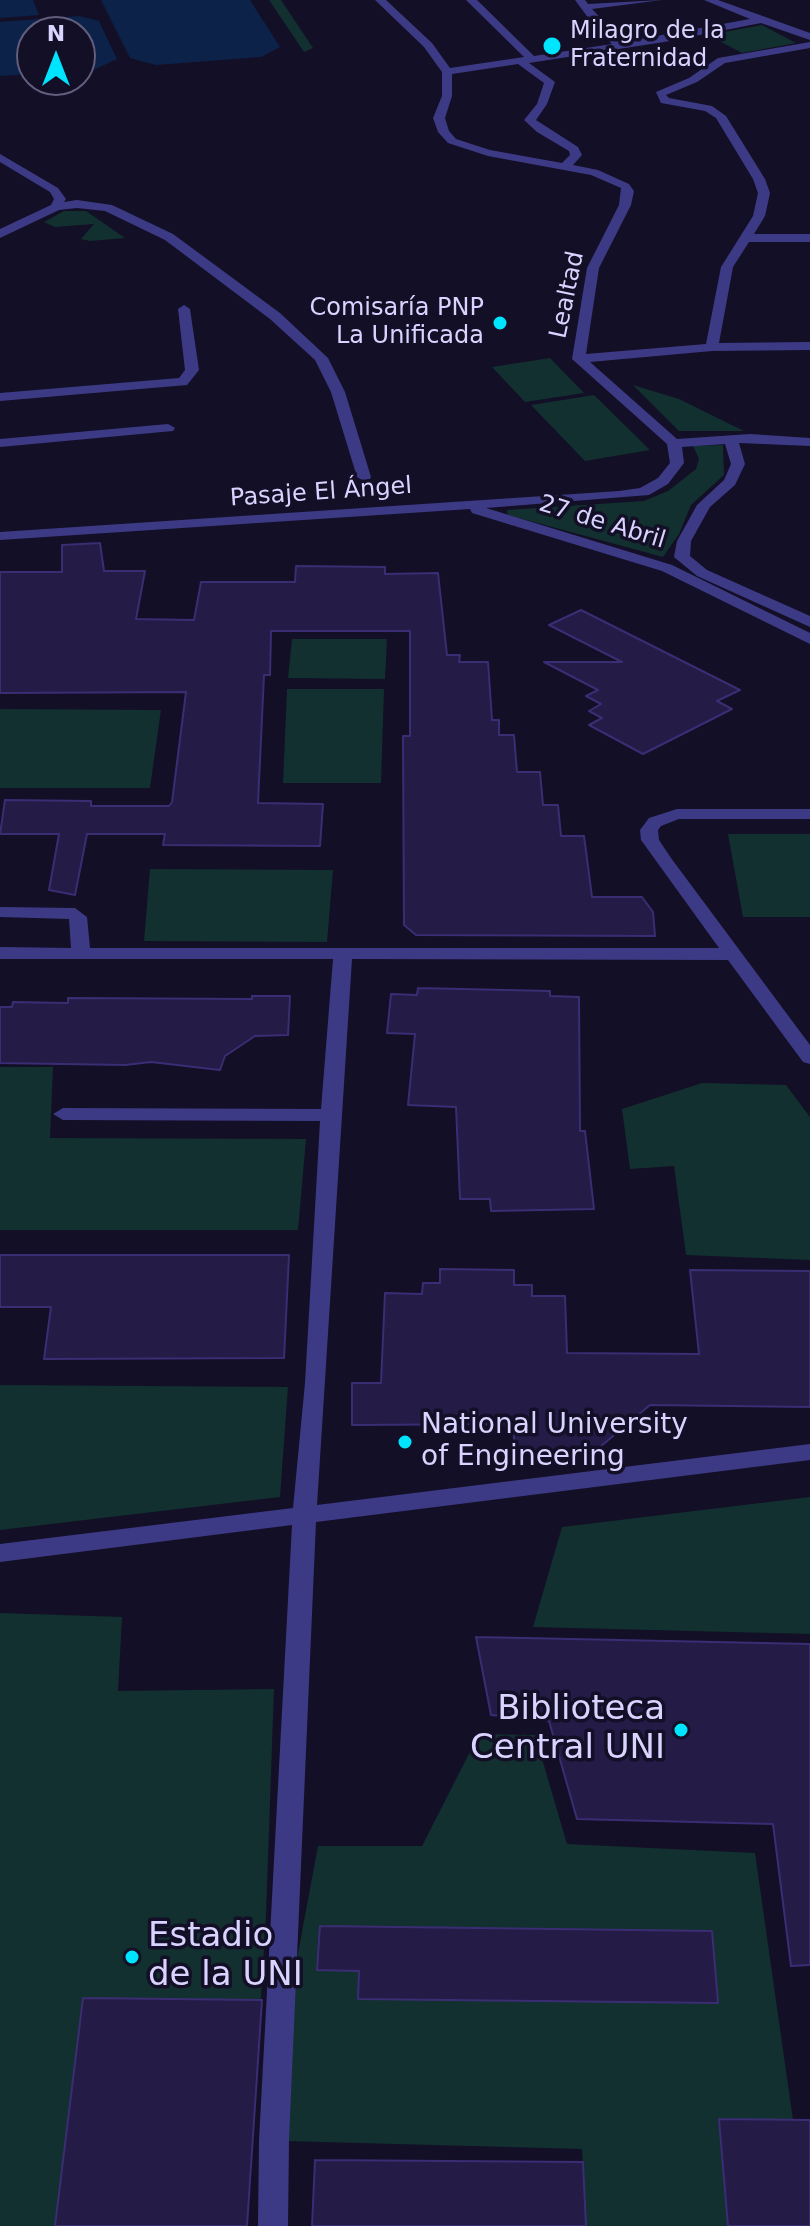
<!DOCTYPE html>
<meta charset="utf-8">
<style>
body{margin:0}
#map{position:relative;width:810px;height:2226px;overflow:hidden;background:#130f26;font-family:"DejaVu Sans",sans-serif}
canvas{display:block}
.north{position:absolute;left:16px;top:16px;width:80px;height:80px;box-sizing:border-box;background:#130f26;border:2px solid #625e7d;border-radius:50%;rotate:0deg;font-size:22px;font-weight:700;line-height:32px;text-align:center;color:#d9d4ff}
.north::after{content:'';display:block;margin:auto;width:28px;height:36px;background:#00e5ff;clip-path:polygon(50% 0,100% 100%,50% 72%,0 100%)}
</style>
<div id="map">
<canvas width="810" height="2226"></canvas>
<div class="north">N</div>
</div>
<script>
const ctx = document.querySelector('canvas').getContext('2d');
ctx.lineJoin = 'round';
function fill(path, color) {
  ctx.fillStyle = color;
  ctx.fill(path, 'evenodd');
}
function shape(rows) {
  const path = new Path2D();
  for (const r of rows) {
    path.moveTo(r[0], r[1]);
    for (let i = 2; i < r.length; i += 2) path.lineTo(r[i], r[i + 1]);
  }
  return path;
}
function stroke(path, color, width, dash) {
  ctx.strokeStyle = color;
  ctx.lineWidth = width;
  ctx.lineCap = dash ? 'butt' : 'round';
  ctx.setLineDash(dash || []);
  ctx.stroke(path);
}
function write(font, color, halo, rows, align = 'center') {
  ctx.font = font + ' "DejaVu Sans",sans-serif';
  ctx.lineWidth = 7;
  ctx.setLineDash([]);
  ctx.textBaseline = 'middle';
  ctx.strokeStyle = halo;
  ctx.fillStyle = color;
  for (const [text, x, y, turn = 0] of rows) {
    ctx.save();
    ctx.translate(x, y);
    ctx.rotate((+turn || 0) * Math.PI / 180);
    ctx.textAlign = isNaN(turn) ? turn : align;
    if (halo) ctx.strokeText(text, 0, 0);
    ctx.fillText(text, 0, 0);
    ctx.restore();
  }
}
const green = shape([
 [269,0,281,0,313,48,304,52],
 [762,25,796,43,742,53,708,35],
 [64,211,86,211,125,238,90,241,81,239,94,224,55,227,44,222],
 [550,358,584,393,525,402,492,367],
 [633,385,679,399,744,431,679,431],
 [594,395,650,450,585,461,531,405],
 [723,445,724,475,691,505,679,534,663,557,508,515,507,510,644,501,668,491,696,469,699,459,693,446],
 [292,639,387,639,385,679,288,678],
 [287,689,384,689,381,783,283,783],
 [0,709,161,710,150,788,0,788],
 [728,834,810,834,810,917,743,917],
 [150,869,333,870,327,942,144,941],
 [0,1067,53,1067,50,1138,306,1139,298,1230,0,1230],
 [702,1083,786,1085,810,1117,810,1260,686,1255,674,1166,630,1169,622,1109],
 [0,1385,288,1387,280,1497,0,1530],
 [810,1497,810,1634,533,1627,562,1527],
 [0,1613,122,1617,118,1691,274,1689,266,1915,247,2226,0,2226],
 [479,1734,535,1735,567,1844,755,1853,793,2120,719,2119,728,2226,586,2226,582,2149,285,2141,293,1980,318,1846,422,1846]
]);
const water = shape([
 [0,0,33,0,39,15,0,18],
 [101,0,250,0,280,47,261,57,156,65,130,58],
 [79,16,99,21,117,59,96,69,80,70,80,32,32,32,32,74,0,76,0,22]
]);
const building = shape([
 [100,543,104,571,145,571,136,619,194,620,201,582,295,582,296,566,385,567,385,574,438,573,447,655,460,655,459,662,488,662,492,720,499,720,499,735,514,735,517,772,540,772,543,805,558,805,561,836,584,836,592,897,642,897,653,912,655,936,416,935,404,925,403,736,410,736,410,631,271,631,270,675,264,675,258,803,323,804,320,846,163,845,165,834,87,834,75,895,49,890,59,834,0,834,5,800,91,801,91,806,169,806,172,802,186,692,0,693,0,572,62,572,62,545,100,543],
 [581,610,740,690,717,701,732,709,643,754,589,725,602,718,589,711,601,704,586,696,598,690,544,662,622,662,549,625,581,610],
 [418,988,550,991,550,996,579,997,580,1131,585,1131,594,1209,491,1211,490,1199,460,1199,456,1107,408,1105,415,1034,387,1033,391,994,417,995,418,988],
 [252,996,290,996,288,1035,255,1036,225,1056,220,1070,151,1062,125,1065,0,1063,0,1007,12,1007,13,1002,68,1003,68,998,252,999,252,996],
 [0,1255,289,1255,284,1358,44,1359,51,1307,0,1307,0,1255],
 [440,1269,514,1270,514,1285,532,1285,532,1296,565,1296,567,1353,699,1354,690,1270,810,1271,810,1407,650,1405,594,1452,515,1453,513,1424,352,1425,352,1383,381,1383,385,1293,422,1294,423,1283,440,1283,440,1269],
 [476,1637,810,1644,810,1965,791,1966,773,1824,577,1819,549,1721,491,1715,476,1637],
 [320,1926,712,1931,718,2003,358,1999,359,1971,317,1970,320,1926],
 [83,1998,262,2000,247,2226,55,2226,83,1998],
 [719,2119,810,2120,810,2226,728,2226,719,2119],
 [315,2160,583,2162,586,2226,312,2226,315,2160]
]);
const service = shape([
 [0,154,58,188,66,199,64,202,77,200,112,205,173,234,280,313,328,358,345,392,371,477,369,480,364,481,357,477,331,392,315,360,270,319,165,240,105,211,77,208,59,210,0,238,0,229,51,205,54,199,50,192,0,162,0,154],
 [184,305,190,309,199,370,187,385,0,401,0,393,179,378,185,370,178,309,184,305],
 [168,424,175,428,173,431,0,447,0,439,168,424],
 [677,809,810,809,810,819,679,819,661,826,658,830,659,840,671,858,810,1045,810,1064,803,1062,728,960,352,959,317,1505,810,1444,810,1460,316,1522,289,2140,288,2226,258,2226,259,2140,292,1525,0,1562,0,1544,293,1508,305,1383,320,1121,63,1120,53,1114,63,1108,321,1109,333,959,0,959,0,947,71,948,69,919,0,917,0,907,75,908,87,917,90,948,719,948,641,840,640,830,649,818,677,809]
]);
const minor = shape([
 [375,0,386,0,432,43,450,68,524,57,466,0,477,0,534,56,612,44,598,31,575,0,585,0,588,4,662,0,592,9,623,42,750,19,704,0,718,0,810,33,810,40,761,23,664,42,529,63,555,82,547,104,536,120,578,147,582,155,573,165,598,170,629,184,634,191,631,205,599,268,586,354,706,344,721,267,753,216,758,193,753,179,716,118,705,111,661,103,656,92,689,78,718,58,810,42,810,48,725,63,697,82,666,95,669,98,712,106,726,116,765,179,770,193,765,216,754,234,810,234,810,242,749,242,733,267,719,343,810,342,810,350,712,351,590,362,677,439,750,434,810,438,810,446,739,443,745,464,735,485,710,507,691,541,690,556,707,570,810,616,810,627,697,576,674,557,677,541,697,505,724,480,731,464,725,444,682,447,684,463,668,484,649,495,486,508,672,565,810,633,810,644,662,571,472,513,470,509,0,540,0,532,619,491,640,488,658,478,670,463,667,444,572,359,587,268,619,205,621,188,591,175,488,156,448,143,438,132,433,118,442,96,442,72,424,47,375,0],
 [518,64,544,83,537,104,524,120,537,132,569,151,570,155,562,163,490,150,456,139,449,131,445,118,452,96,452,74,518,64]
]);
const markers = [
 [552,46,10,"#00e5ff"],
 [500,323,8,"#00e5ff"],
 [405,1442,8,"#00e5ff"],
 [681,1730,8,"#00e5ff"],
 [132,1957,8,"#00e5ff"]
];
const farPoinames = [
 ["Milagro de la",570,32],
 ["Fraternidad",570,60],
 ["Comisaría PNP",484,309,"right"],
 ["La Unificada",484,337,"right"]
];
const farStreetnames = [
 ["Lealtad",568,295,-78],
 ["Pasaje El Ángel",321,493,-4],
 ["27 de Abril",602,523,17]
];
const poiNames = [
 ["National University",421,1426],
 ["of Engineering",421,1458]
];
const nearPoinames = [
 ["Biblioteca",665,1710],
 ["Central UNI",665,1749],
 ["Estadio",148,1937,"left"],
 ["de la UNI",148,1976,"left"]
];
fill(green, '#12302f');
fill(water, '#0c2248');
fill(building, '#241b47');
stroke(building, '#3b2d73', 2);
fill(service, '#3d3a85');
fill(minor, '#3d3a85');
for (const [x, y, r, color] of markers) {
  const dot = new Path2D();
  dot.arc(x, y, r, 0, 2 * Math.PI);
  ctx.fillStyle = color;
  ctx.fill(dot);
  stroke(dot, '#130f26', 3);
}
write('24px', '#d9d4ff', '#130f26', farPoinames, 'left');
write('24px', '#d9d4ff', '#130f26', farStreetnames);
write('28px', '#d9d4ff', '#130f26', poiNames, 'left');
write('34px', '#d9d4ff', '#130f26', nearPoinames, 'right');
</script>
